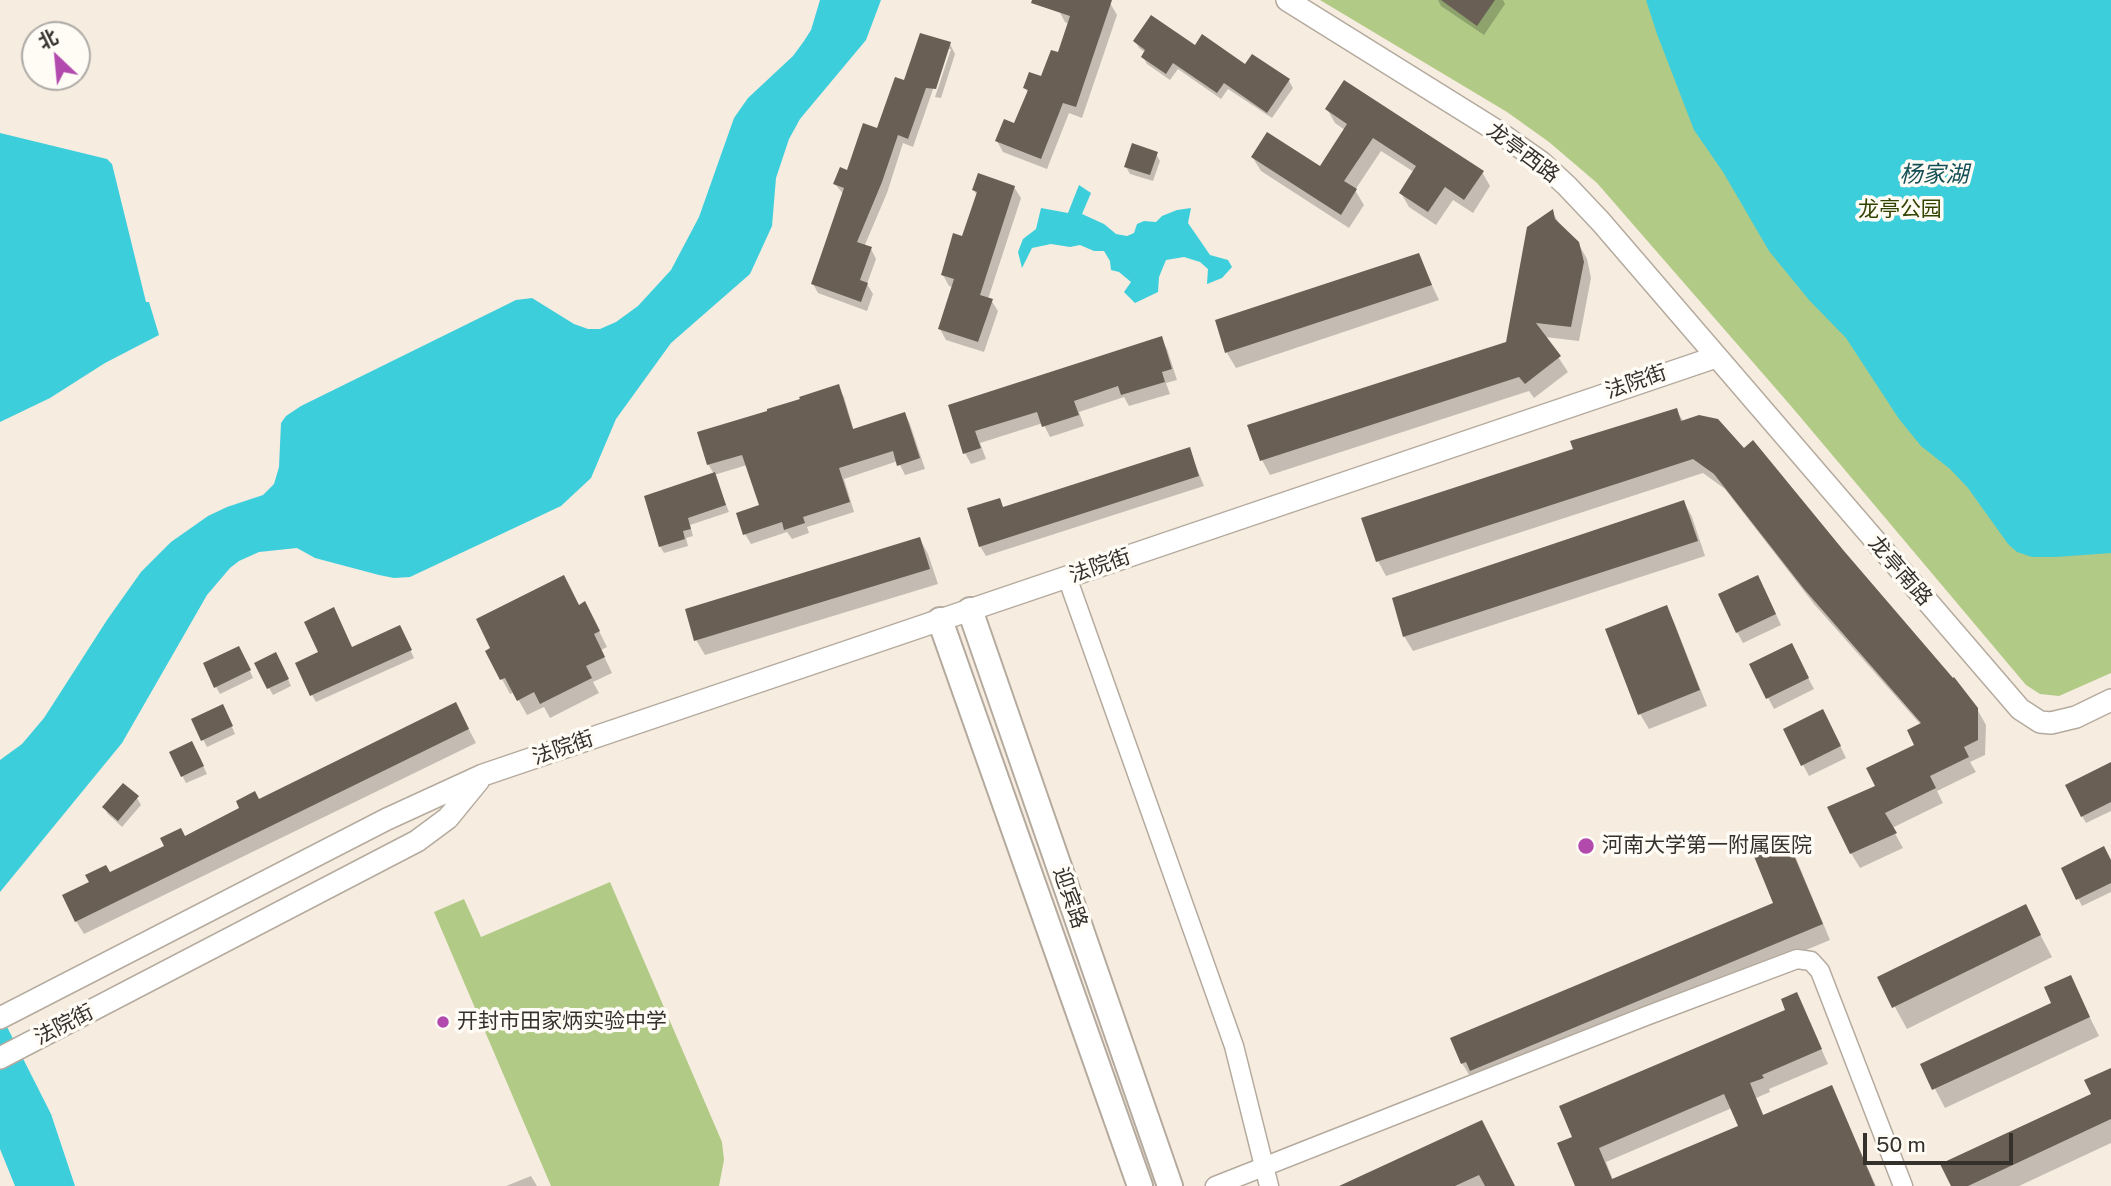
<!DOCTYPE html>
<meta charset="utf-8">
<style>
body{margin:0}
#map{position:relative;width:2111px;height:1186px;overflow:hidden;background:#f6ecdf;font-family:"Public Sans","Noto Sans SC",sans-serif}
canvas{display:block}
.north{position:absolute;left:21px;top:21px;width:70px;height:70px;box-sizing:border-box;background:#fffbf5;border:2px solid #aeaaa5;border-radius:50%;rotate:334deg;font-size:19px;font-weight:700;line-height:28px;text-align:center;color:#34312c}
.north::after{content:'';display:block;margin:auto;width:24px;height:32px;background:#b24aae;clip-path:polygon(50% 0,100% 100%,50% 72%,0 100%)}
.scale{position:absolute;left:1863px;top:1133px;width:150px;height:32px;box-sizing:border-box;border:4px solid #34312c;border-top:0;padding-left:9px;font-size:21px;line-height:24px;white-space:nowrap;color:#34312c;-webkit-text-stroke:5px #fffbf5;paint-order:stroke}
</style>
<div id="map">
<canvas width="2111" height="1186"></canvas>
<div class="north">北</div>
<div class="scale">50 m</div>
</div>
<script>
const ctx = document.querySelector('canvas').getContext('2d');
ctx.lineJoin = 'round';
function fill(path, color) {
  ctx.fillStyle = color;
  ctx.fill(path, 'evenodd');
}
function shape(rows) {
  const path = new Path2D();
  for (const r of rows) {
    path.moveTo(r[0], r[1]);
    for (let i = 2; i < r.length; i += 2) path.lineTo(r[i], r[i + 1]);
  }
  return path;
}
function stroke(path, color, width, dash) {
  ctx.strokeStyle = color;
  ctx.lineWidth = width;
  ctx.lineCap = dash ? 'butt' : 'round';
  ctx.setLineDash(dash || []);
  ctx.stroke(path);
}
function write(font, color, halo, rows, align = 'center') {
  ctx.font = font + ' "Public Sans","Noto Sans SC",sans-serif';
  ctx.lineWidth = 7;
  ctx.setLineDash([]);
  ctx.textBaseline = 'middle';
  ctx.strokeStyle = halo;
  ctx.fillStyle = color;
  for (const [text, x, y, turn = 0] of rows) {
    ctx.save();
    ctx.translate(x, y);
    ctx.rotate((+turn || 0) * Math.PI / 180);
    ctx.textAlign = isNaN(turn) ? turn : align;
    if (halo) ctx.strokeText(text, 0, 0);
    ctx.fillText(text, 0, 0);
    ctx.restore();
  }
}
const green = shape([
 [1320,0,2111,0,2111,673,2059,696,2040,694,2026,685,1791,406,1597,183,1549,142,1507,112],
 [610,882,722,1142,724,1160,719,1186,551,1186,434,912,464,899,481,937]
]);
const water = shape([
 [820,0,881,0,866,40,800,119,789,139,776,178,772,226,750,274,671,343,616,419,591,478,561,506,410,577,394,578,379,575,315,558,297,548,259,552,239,561,230,568,207,595,122,743,0,892,0,760,22,744,44,718,107,620,141,572,171,542,208,516,227,507,263,495,274,484,279,467,281,423,286,416,301,406,516,300,532,298,574,324,588,329,600,329,616,322,638,306,671,270,699,217,734,118,748,98,793,56,804,41,811,30],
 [1646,0,2111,0,2111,553,2056,557,2032,557,2017,552,2008,544,1968,488,1950,469,1921,446,1899,419,1846,338,1809,300,1769,251,1723,172,1694,130,1657,34],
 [0,133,107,159,112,164,146,302,149,302,159,335,105,363,50,398,0,422],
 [1079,185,1091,193,1082,214,1104,224,1116,234,1127,236,1134,233,1137,224,1144,221,1156,222,1162,216,1177,210,1191,208,1188,223,1210,255,1228,260,1232,267,1222,278,1207,284,1208,269,1200,262,1184,257,1166,260,1159,277,1158,292,1135,303,1124,292,1131,282,1119,272,1111,270,1110,261,1104,251,1094,251,1080,245,1070,247,1051,244,1032,248,1022,268,1018,252,1023,239,1036,229,1041,208,1068,213],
 [0,1013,51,1114,75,1186,15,1186,0,1149]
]);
const shadow = shape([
 [1063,0,1098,0,1110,3,1117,15,1082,118,1069,113,1047,169,1003,152,997,141,1015,125,1028,93,1025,88,1042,79,1059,55,1069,24,1065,22,1059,11],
 [1438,0,1503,0,1505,4,1484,35,1441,6],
 [1135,41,1195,47,1246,66,1253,56,1289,81,1293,88,1272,118,1228,89,1221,99,1178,69,1170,80,1147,64,1143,57,1146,53,1139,48],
 [950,44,955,54,941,98,935,97,951,49,947,49,913,147,903,143,887,193,864,247,871,249,876,259,867,284,873,294,867,311,818,293,813,284,844,195,835,184,848,172,878,130,906,83],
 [1327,109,1482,172,1490,186,1473,213,1453,200,1436,225,1409,207,1401,193,1414,172,1381,151,1355,190,1364,205,1349,228,1261,171,1253,158,1320,168,1345,130,1335,123],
 [1156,154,1160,161,1153,181,1130,174,1126,167],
 [1014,187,1021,198,988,299,991,300,998,311,984,352,946,340,940,329,953,287,949,286,943,275,964,238,977,196,974,190],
 [1552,211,1561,227,1578,243,1587,259,1591,278,1579,341,1545,337,1568,372,1534,398,1529,391,1270,475,1262,460,1508,344],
 [1418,256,1439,300,1236,368,1227,353,1217,321],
 [1161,338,1167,349,1177,380,1166,383,1170,394,1129,406,1124,397,1079,412,1084,426,1050,437,1043,423,980,443,986,459,971,464,965,453,950,407],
 [838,386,844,397,854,431,905,414,910,424,925,469,905,475,898,461,844,479,854,512,807,527,809,533,792,539,787,532,751,544,745,534,761,507,747,465,714,475,729,512,690,525,693,536,686,538,688,546,664,553,660,546,714,474,708,464,769,412],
 [1676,410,1684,422,1843,552,1977,709,1986,725,1985,755,1970,762,1976,772,1937,791,1943,803,1892,828,1903,848,1860,868,1851,853,1877,787,1916,746,1921,725,1814,604,1725,489,1703,473,1386,576,1378,561,1575,450],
 [1189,449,1204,486,986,556,980,546,1004,509],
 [1684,502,1692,517,1705,556,1413,651,1404,636],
 [920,539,928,554,938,584,705,655,696,640],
 [1764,588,1781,625,1743,643,1737,632],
 [579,606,593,619,607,647,601,650,612,673,593,682,599,693,550,718,544,707,527,715,514,692,510,694,502,679],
 [1666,607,1674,622,1707,706,1649,729,1640,714],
 [403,634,414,658,316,702,312,695,352,649],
 [243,655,253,678,220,694,216,687],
 [1797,657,1814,689,1774,709,1751,665],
 [280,661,291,686,273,695,269,688],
 [226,713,235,734,207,747,193,720],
 [463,718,476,743,84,934,76,921,110,874,258,801],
 [1829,723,1846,758,1809,776,1803,765],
 [196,750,207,774,186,783,171,753],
 [2111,771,2111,811,2086,823,2082,816],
 [137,798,141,805,122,827,108,814,104,807],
 [1785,836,1793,851,1830,940,1480,1086,1471,1078,1462,1063,1776,904],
 [2111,863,2111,892,2082,906,2063,869],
 [2025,906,2052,957,1907,1029,1879,978],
 [2070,977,2099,1036,1945,1108,1922,1064,2054,1003],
 [1797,994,1828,1064,1769,1089,1770,1092,1756,1098,1764,1116,1831,1087,1876,1186,1577,1186,1575,1138,1787,1010],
 [1732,1108,1740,1126,1613,1180,1606,1162],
 [2111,1069,2111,1143,2019,1186,1953,1186,2093,1095],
 [1481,1122,1514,1186,1343,1186],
 [531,1176,537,1186,506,1186]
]);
const building = shape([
 [1032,0,1112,0,1076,107,1063,103,1041,159,995,141,1004,119,1014,123,1028,90,1023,88,1029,72,1041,76,1051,50,1058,52,1070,16,1031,3],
 [1441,0,1495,0,1477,26],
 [1151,15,1195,45,1202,34,1245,64,1252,54,1290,79,1267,113,1224,83,1217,93,1173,63,1166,74,1141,57,1145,50,1133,41],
 [920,33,951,42,936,89,926,88,908,139,898,135,882,182,857,242,872,247,860,280,868,283,861,302,811,284,844,188,833,184,840,167,847,170,863,123,877,128,895,77,904,80],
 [1344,80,1484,171,1464,200,1445,187,1428,212,1399,193,1416,166,1373,138,1344,181,1357,189,1341,215,1251,157,1267,132,1320,166,1347,124,1325,109],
 [1132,143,1158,152,1150,175,1124,167],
 [978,173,1015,186,980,295,993,299,978,342,938,329,954,279,941,275,953,233,962,236,977,192,972,190],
 [1553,209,1555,219,1579,242,1584,262,1571,327,1536,323,1561,356,1525,384,1519,377,1260,461,1247,425,1506,342,1527,227],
 [1419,253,1432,285,1225,353,1215,320],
 [1162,336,1172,369,1162,372,1165,382,1121,395,1118,386,1074,401,1079,415,1042,427,1037,412,975,431,981,448,963,454,948,405],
 [839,384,853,429,905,412,920,458,897,466,893,451,839,468,850,502,803,517,805,523,784,530,782,522,743,535,736,513,759,505,742,455,707,465,697,432,767,411,767,409,800,399,799,397],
 [1677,408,1681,421,1699,415,1718,419,1744,448,1753,440,1844,551,1953,678,1954,677,1978,708,1978,740,1964,747,1969,757,1930,776,1936,788,1885,813,1897,833,1850,854,1827,807,1875,786,1866,768,1914,745,1907,730,1921,723,1804,589,1714,474,1693,459,1376,562,1361,518,1573,449,1570,441],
 [1190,447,1199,476,979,547,967,508,1000,498,1003,507],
 [715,472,726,505,688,518,691,529,683,531,685,539,659,547,644,496],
 [1684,500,1698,541,1403,637,1392,598],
 [920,537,930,569,694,641,685,609],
 [564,575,579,605,585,601,600,631,594,634,605,657,586,666,592,678,540,704,534,692,517,701,505,678,500,680,485,651,490,648,476,619],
 [1758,575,1776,614,1736,633,1718,594],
 [1667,605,1700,690,1638,715,1605,629],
 [334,607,352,647,400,625,412,650,310,696,295,663,318,652,304,622],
 [1792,643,1809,678,1766,699,1749,664],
 [239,646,251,670,214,688,203,663],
 [276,652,289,679,267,689,254,663],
 [456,702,469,729,75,922,62,895,89,882,85,875,106,865,110,872,164,846,160,838,181,828,185,836,239,808,236,801,255,791,259,799],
 [223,704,233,726,201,741,191,719],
 [1823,709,1841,746,1801,766,1783,729],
 [192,741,204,766,181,777,169,752],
 [2111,762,2111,802,2081,817,2065,785],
 [123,783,139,796,118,821,102,807],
 [1785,834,1823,924,1470,1071,1466,1062,1461,1064,1450,1038,1773,903,1751,849],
 [2104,846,2111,860,2111,883,2076,900,2061,868],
 [2026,904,2041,935,1892,1008,1877,977],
 [2071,975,2090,1017,1932,1090,1920,1064,2051,1003,2044,987],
 [1797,992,1822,1049,1762,1075,1764,1078,1750,1083,1763,1115,1832,1085,1875,1186,1575,1186,1557,1143,1572,1137,1559,1106,1785,1010,1781,999],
 [1724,1094,1738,1126,1612,1179,1599,1148],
 [2111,1068,2111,1119,1968,1186,1951,1186,1940,1164,2091,1094,2084,1080],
 [1482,1120,1515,1186,1485,1186,1479,1175,1455,1186,1339,1186]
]);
const minor = shape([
 [1067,577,1234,1046,1269,1186],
 [1215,1186,1646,1016,1797,959,1811,961,1820,971,1903,1186]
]);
const tertiary = shape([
 [1287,0,1497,131,1541,162,1567,186,1601,222,2020,709,2040,722,2051,723,2076,717,2111,700],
 [0,1018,387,819,483,775,1716,357],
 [0,1058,417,841,448,818,479,780]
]);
const secondary = shape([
 [970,610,1170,1186],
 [940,620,1140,1186]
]);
const markers = [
 [1586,846,9,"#b24aae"],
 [443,1022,7,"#b24aae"]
];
const streetNames = [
 ["龙亭西路",1523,153,37],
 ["法院街",1636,382,-19],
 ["法院街",1100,566,-19],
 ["龙亭南路",1900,571,49],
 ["法院街",563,748,-19],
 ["迎宾路",1070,898,71],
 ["法院街",64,1025,-27]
];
const parkNames = [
 ["龙亭公园",1900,210]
];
const poiNames = [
 ["河南大学第一附属医院",1602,846],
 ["开封市田家炳实验中学",457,1022]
];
const waterNames = [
 ["杨家湖",1934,175]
];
fill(green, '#b1cb87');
fill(water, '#3dcedc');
fill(shadow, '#0003');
fill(building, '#695f55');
stroke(minor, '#b4aa9e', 21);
stroke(tertiary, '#b4aa9e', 24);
stroke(secondary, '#b4aa9e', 28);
stroke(minor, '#fff', 18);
stroke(tertiary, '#fff', 21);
stroke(secondary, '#fff', 24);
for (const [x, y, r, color] of markers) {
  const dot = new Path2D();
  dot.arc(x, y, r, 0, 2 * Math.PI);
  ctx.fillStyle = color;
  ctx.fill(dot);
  stroke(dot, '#fffbf5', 2.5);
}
write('21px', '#34312c', '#fffbf5', streetNames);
write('21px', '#314300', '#fffbf5', parkNames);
write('21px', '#34312c', '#fffbf5', poiNames, 'left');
write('italic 23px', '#145056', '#fffbf5', waterNames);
</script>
